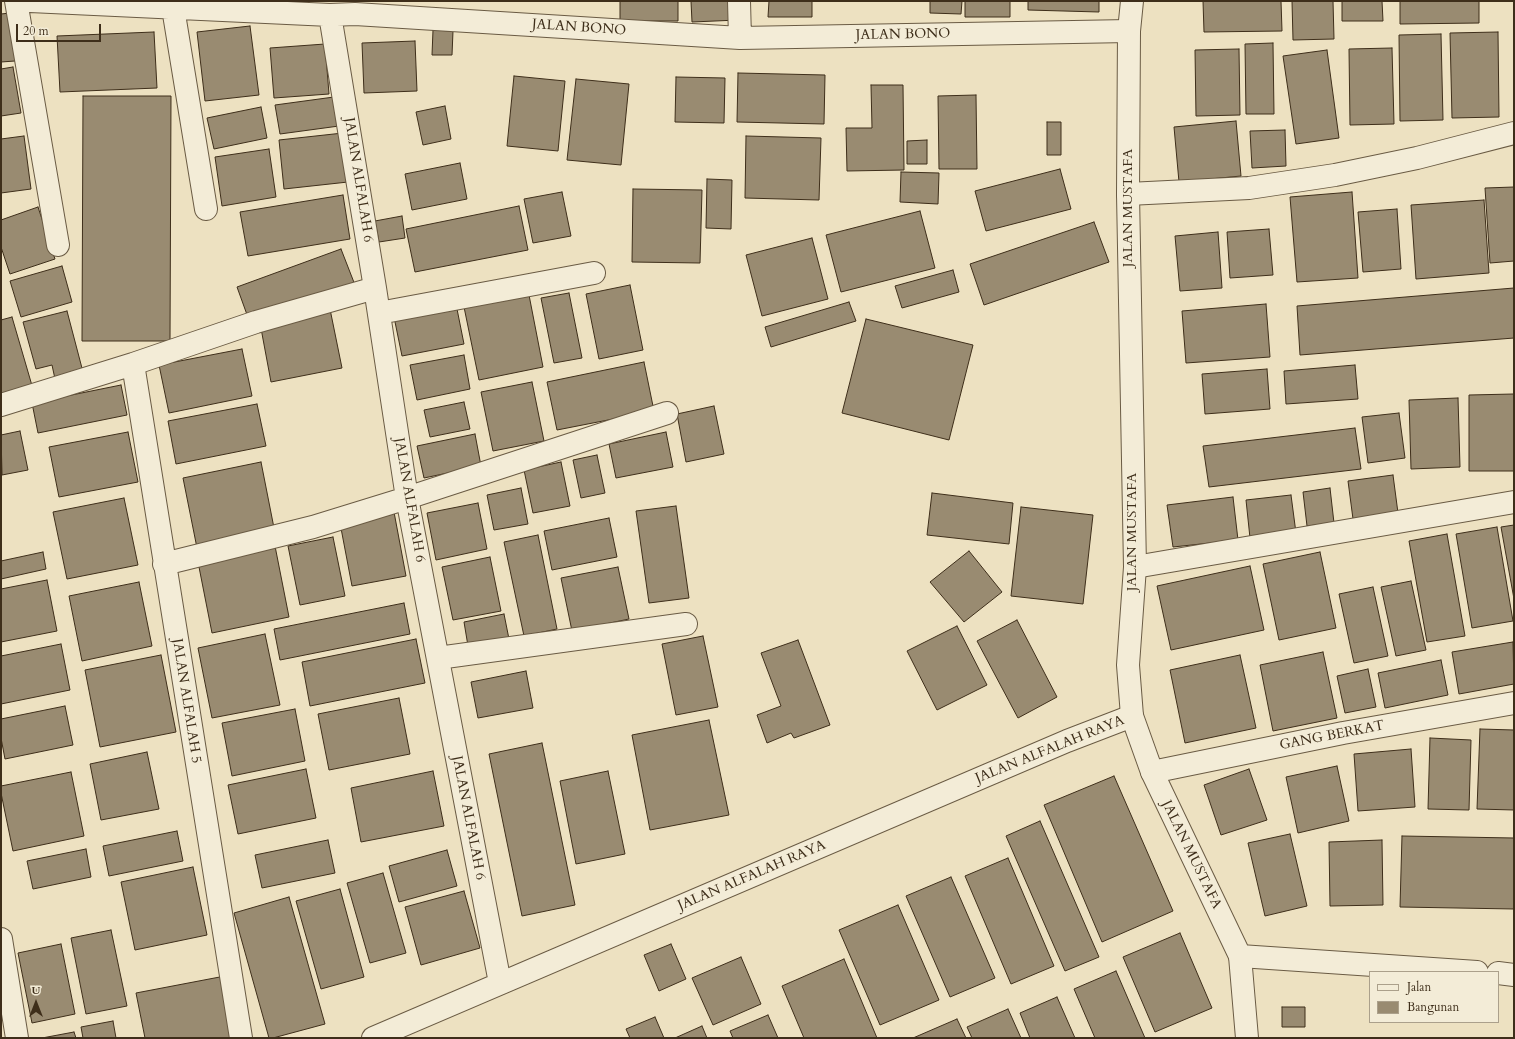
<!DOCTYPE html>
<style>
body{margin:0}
#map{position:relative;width:1515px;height:1039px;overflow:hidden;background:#ede1c1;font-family:Cardo,serif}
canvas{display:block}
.frame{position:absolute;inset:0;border:2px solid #3e2e1a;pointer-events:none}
.legend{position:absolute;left:1369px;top:971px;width:130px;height:52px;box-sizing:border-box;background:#f3ecd7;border:1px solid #aba08b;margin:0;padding:5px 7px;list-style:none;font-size:12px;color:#3e2e1a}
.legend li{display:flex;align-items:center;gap:8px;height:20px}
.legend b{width:20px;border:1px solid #aba08b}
.north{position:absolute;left:16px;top:983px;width:40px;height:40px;-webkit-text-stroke:3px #f3ecd7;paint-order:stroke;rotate:0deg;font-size:11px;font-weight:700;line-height:16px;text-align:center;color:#3e2e1a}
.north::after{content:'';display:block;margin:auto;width:14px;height:18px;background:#3e2e1a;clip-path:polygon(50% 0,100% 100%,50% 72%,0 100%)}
.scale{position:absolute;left:16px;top:24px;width:85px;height:18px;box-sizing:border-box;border:2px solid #3e2e1a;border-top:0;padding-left:5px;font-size:12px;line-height:14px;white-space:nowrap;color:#3e2e1a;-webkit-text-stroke:3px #f3ecd7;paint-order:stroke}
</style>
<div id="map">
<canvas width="1515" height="1039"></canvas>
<div class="frame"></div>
<ul class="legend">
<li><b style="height:5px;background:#f3ecd7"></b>Jalan</li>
<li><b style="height:11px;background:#998b71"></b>Bangunan</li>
</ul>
<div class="north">U</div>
<div class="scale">20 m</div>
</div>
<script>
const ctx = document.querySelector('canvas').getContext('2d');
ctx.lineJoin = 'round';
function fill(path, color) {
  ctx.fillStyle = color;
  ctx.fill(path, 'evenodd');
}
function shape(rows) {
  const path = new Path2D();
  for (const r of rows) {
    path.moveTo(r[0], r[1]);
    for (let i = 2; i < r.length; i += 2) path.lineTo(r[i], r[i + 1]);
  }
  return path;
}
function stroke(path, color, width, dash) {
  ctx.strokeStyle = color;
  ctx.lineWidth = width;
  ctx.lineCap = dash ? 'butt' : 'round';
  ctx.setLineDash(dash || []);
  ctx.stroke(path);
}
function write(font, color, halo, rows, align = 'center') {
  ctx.font = font + ' Cardo,serif';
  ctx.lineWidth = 3;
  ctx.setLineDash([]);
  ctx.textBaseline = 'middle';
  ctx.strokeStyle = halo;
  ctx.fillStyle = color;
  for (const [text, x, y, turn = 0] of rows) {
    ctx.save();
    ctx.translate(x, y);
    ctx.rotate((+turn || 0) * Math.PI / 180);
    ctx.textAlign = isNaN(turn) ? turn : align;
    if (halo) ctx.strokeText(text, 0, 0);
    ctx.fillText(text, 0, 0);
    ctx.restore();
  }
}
const building = shape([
 [620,1,678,1,678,21,620,21,620,1],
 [691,1,737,1,738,20,692,22,691,1],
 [769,1,812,1,812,17,768,17,769,1],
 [930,1,962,1,961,14,930,13,930,1],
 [965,1,1010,1,1010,17,965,17,965,1],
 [1028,1,1099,1,1099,12,1028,10,1028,1],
 [1203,1,1281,1,1282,31,1204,32,1203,1],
 [1292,1,1333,1,1334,39,1293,40,1292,1],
 [1342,1,1382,1,1383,21,1342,21,1342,1],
 [1400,1,1479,1,1479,23,1400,24,1400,1],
 [10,13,15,61,1,62,1,14,10,13],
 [250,26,259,95,205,101,197,32,250,26],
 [433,30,453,31,452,55,432,55,433,30],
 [154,32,157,88,60,92,57,36,154,32],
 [1498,32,1499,117,1452,118,1450,33,1498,32],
 [1441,34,1443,120,1400,121,1399,35,1441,34],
 [415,41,417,91,364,93,362,43,415,41],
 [1273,43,1274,114,1246,114,1245,44,1273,43],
 [325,44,329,94,274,98,270,48,325,44],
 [1392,48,1394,124,1350,125,1349,49,1392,48],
 [1239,49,1240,115,1196,116,1195,50,1239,49],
 [1327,50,1339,138,1296,144,1283,56,1327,50],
 [13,67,21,113,1,116,1,69,13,67],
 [738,73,825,75,824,124,737,122,738,73],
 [514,76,565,81,558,151,507,146,514,76],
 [676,77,725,78,724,123,675,122,676,77],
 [576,79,629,84,621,165,567,160,576,79],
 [871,85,903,85,904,170,847,171,846,128,872,128,871,85],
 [976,95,977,169,939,169,938,96,976,95],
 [83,96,171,96,170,341,82,341,83,96],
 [334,97,339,126,280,134,275,105,334,97],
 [445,106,451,139,423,145,416,112,445,106],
 [261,107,267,138,214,149,207,118,261,107],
 [1236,121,1241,176,1179,182,1174,127,1236,121],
 [1047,122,1061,122,1061,155,1047,155,1047,122],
 [1285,130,1286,166,1252,168,1250,131,1285,130],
 [343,133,348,182,284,189,279,140,343,133],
 [24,136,31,189,1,193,1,139,24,136],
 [746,136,821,138,819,200,745,198,746,136],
 [927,140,927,164,907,164,907,141,927,140],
 [269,149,276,197,222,206,215,157,269,149],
 [460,163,467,199,412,210,405,174,460,163],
 [1060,169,1071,209,986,231,975,191,1060,169],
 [901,172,939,173,938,204,900,202,901,172],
 [707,179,732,180,731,229,706,228,707,179],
 [1514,187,1514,261,1490,263,1485,188,1514,187],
 [633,189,702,190,700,263,632,262,633,189],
 [562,192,571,236,533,243,524,199,562,192],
 [1352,192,1358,278,1297,282,1290,197,1352,192],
 [343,195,350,239,248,256,240,212,343,195],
 [1484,200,1489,273,1416,279,1411,205,1484,200],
 [519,206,528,250,415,272,406,229,519,206],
 [38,207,55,259,10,274,1,247,1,220,38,207],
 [1397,209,1401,269,1363,272,1358,212,1397,209],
 [920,211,935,268,841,292,826,235,920,211],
 [402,216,405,238,379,242,375,221,402,216],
 [1094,222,1109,262,984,305,970,264,1094,222],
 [1269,229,1273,275,1230,278,1227,232,1269,229],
 [1218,232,1222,288,1180,291,1175,236,1218,232],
 [812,238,828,299,762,316,746,255,812,238],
 [341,249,355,285,250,323,237,287,341,249],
 [62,266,72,302,21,317,10,281,62,266],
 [953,270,959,292,902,308,895,286,953,270],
 [630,285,643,350,599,359,586,294,630,285],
 [1514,288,1514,338,1300,355,1297,306,1514,288],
 [569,293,582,358,554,363,541,298,569,293],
 [529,295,543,367,479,380,464,307,529,295],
 [849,302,856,321,771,347,765,327,849,302],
 [456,304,464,344,402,356,394,317,456,304],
 [1266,304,1270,357,1186,363,1182,311,1266,304],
 [330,309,342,368,271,382,260,323,330,309],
 [67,311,83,372,55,379,52,365,36,369,23,322,67,311],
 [12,317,33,389,1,398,1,320,12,317],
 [866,319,973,345,949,440,842,413,866,319],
 [242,349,252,396,169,413,159,365,242,349],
 [464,355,470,389,417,400,410,365,464,355],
 [644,362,654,411,557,430,547,382,644,362],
 [1355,365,1358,399,1286,404,1284,371,1355,365],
 [1267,369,1270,409,1205,414,1202,374,1267,369],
 [532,382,544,441,493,451,481,392,532,382],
 [121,385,127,415,38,433,32,403,121,385],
 [1514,394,1514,471,1469,471,1469,395,1514,394],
 [1458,398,1460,467,1411,469,1409,400,1458,398],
 [464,402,470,429,430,437,424,410,464,402],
 [257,404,266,446,176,464,168,421,257,404],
 [714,406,724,454,686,462,677,414,714,406],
 [1399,413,1405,458,1368,463,1362,417,1399,413],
 [1355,428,1361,469,1209,487,1203,446,1355,428],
 [20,431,28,470,2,475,1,435,20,431],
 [128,432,138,482,59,497,49,447,128,432],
 [666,432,673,467,616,478,609,444,666,432],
 [475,434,481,466,424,478,417,446,475,434],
 [597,455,605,493,581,498,573,460,597,455],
 [261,462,275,533,197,548,183,478,261,462],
 [561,462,570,506,533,513,524,470,561,462],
 [1393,475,1398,513,1353,519,1348,481,1393,475],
 [521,488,528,524,494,530,487,495,521,488],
 [1330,488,1334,523,1307,526,1303,492,1330,488],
 [932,493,1013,503,1009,544,927,535,932,493],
 [1291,495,1296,533,1250,538,1246,500,1291,495],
 [1233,497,1238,540,1173,547,1167,505,1233,497],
 [124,498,138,565,67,579,53,512,124,498],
 [478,503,487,549,436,560,427,513,478,503],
 [676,506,689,598,649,603,636,511,676,506],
 [1021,507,1093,515,1083,604,1011,596,1021,507],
 [394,512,406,576,352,586,340,523,394,512],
 [609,518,617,557,552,570,544,531,609,518],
 [1514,525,1514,599,1501,527,1514,525],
 [1497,527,1513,621,1472,628,1456,534,1497,527],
 [1447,534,1465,636,1427,642,1409,541,1447,534],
 [538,535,557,629,524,636,504,542,538,535],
 [333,537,345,596,300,605,288,546,333,537],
 [275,546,289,617,212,633,198,562,275,546],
 [969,551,1002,592,964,622,930,582,969,551],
 [43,552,46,569,1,579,1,561,43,552],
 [1320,552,1336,628,1279,640,1263,564,1320,552],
 [490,557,501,611,453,620,442,567,490,557],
 [1250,566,1264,630,1171,650,1157,586,1250,566],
 [618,567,629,619,572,631,561,578,618,567],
 [47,580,57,631,1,642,1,589,47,580],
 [1411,581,1426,650,1396,656,1381,587,1411,581],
 [139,582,152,646,82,661,69,596,139,582],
 [1373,587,1388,656,1354,663,1339,594,1373,587],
 [404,603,410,634,280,660,274,629,404,603],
 [504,614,510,644,469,652,464,622,504,614],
 [1017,620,1057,697,1018,718,977,641,1017,620],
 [957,626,987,685,937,710,907,651,957,626],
 [265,634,280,705,212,718,198,648,265,634],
 [703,636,718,707,676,715,662,644,703,636],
 [416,639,425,683,310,706,302,662,416,639],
 [798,640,830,725,794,738,791,733,767,743,757,715,781,706,761,653,798,640],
 [1513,642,1514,684,1459,694,1452,652,1513,642],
 [61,644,70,690,1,704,1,656,61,644],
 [1323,652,1337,718,1273,731,1260,665,1323,652],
 [161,655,176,732,100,747,85,670,161,655],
 [1240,655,1256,728,1185,743,1170,670,1240,655],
 [1441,660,1448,695,1385,708,1378,673,1441,660],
 [1368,669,1376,707,1345,713,1337,676,1368,669],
 [526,671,533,708,478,718,471,682,526,671],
 [399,698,410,754,329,770,318,714,399,698],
 [65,706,73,745,5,759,1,738,1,719,65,706],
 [295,709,305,761,232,776,222,723,295,709],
 [709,720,729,815,650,830,632,735,709,720],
 [1480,729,1514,730,1514,810,1477,809,1480,729],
 [1430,738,1471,740,1469,810,1428,809,1430,738],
 [542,743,575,905,522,916,489,754,542,743],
 [1411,749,1415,807,1358,811,1354,754,1411,749],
 [147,752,159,809,101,820,90,764,147,752],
 [1337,766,1349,821,1298,833,1286,777,1337,766],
 [306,769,316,818,238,834,228,785,306,769],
 [1249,769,1267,820,1221,835,1204,785,1249,769],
 [433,771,444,826,361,842,351,788,433,771],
 [608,771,625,854,576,864,560,781,608,771],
 [71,772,84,836,13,851,1,793,1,786,71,772],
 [1114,776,1173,911,1102,942,1044,805,1114,776],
 [1040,821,1099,957,1065,971,1006,836,1040,821],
 [177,831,183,861,109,876,103,846,177,831],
 [1290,834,1307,906,1265,916,1248,843,1290,834],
 [1402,836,1514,838,1514,909,1400,907,1402,836],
 [328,840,335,873,262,888,255,855,328,840],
 [1382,840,1383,905,1330,906,1329,842,1382,840],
 [86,849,91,877,33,889,27,861,86,849],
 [447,850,457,886,399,902,389,866,447,850],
 [1008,858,1054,966,1011,984,965,876,1008,858],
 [193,867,207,935,135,950,121,882,193,867],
 [383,873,406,953,370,963,347,883,383,873],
 [951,877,995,978,950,997,906,896,951,877],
 [340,889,364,977,321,989,296,901,340,889],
 [464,891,480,948,421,965,405,907,464,891],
 [289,897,325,1024,273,1038,269,1038,234,913,289,897],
 [898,905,939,1000,880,1025,839,930,898,905],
 [111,930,127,1006,86,1014,71,938,111,930],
 [1180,933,1212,1008,1155,1032,1123,957,1180,933],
 [61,944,75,1014,32,1023,18,953,61,944],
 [671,944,686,979,659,991,644,955,671,944],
 [741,957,761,1004,713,1025,692,978,741,957],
 [844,959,877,1038,804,1038,782,986,844,959],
 [1116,971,1145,1038,1095,1038,1074,989,1116,971],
 [225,976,237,1038,145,1038,136,993,225,976],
 [1057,997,1075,1038,1030,1038,1020,1013,1057,997],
 [1282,1007,1305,1007,1305,1027,1282,1027,1282,1007],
 [1008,1009,1021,1038,972,1038,967,1027,1008,1009],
 [768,1015,778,1038,733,1038,730,1031,768,1015],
 [655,1017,664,1038,630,1038,626,1029,655,1017],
 [957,1019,966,1038,913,1038,957,1019],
 [113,1021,116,1038,83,1038,81,1027,113,1021],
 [702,1026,707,1038,675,1038,702,1026],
 [74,1032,76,1038,42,1038,74,1032]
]);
const minor = shape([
 [16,1,58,245],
 [30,1,330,15,355,14,740,38,1129,31],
 [739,1,740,38],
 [173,8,206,209],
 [330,15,375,288,407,498,500,983],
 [1128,194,1249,188,1335,175,1417,158,1514,133],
 [379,313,594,273],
 [133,364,241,1038],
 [1,405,133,364,256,322,375,288],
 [164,564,313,527,407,498,667,413],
 [1135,567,1514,502],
 [438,658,686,624],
 [1152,772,1343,733,1514,703],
 [1,939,17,1038],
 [1240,956,1247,1038],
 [373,1038,1067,741,1132,716]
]);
const tertiary = shape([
 [1132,1,1129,31,1128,194,1135,567,1128,665,1132,716,1152,772,1240,956,1477,972],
 [1498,973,1514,975]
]);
const streetNames = [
 ["JALAN BONO",579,28,4],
 ["JALAN BONO",903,35,-1],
 ["JALAN ALFALAH 6",358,180,81],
 ["JALAN MUSTAFA",1129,208,-90],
 ["JALAN ALFALAH 6",409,500,80],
 ["JALAN MUSTAFA",1133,532,-90],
 ["JALAN ALFALAH 5",186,701,81],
 ["GANG BERKAT",1332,736,-11],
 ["JALAN ALFALAH RAYA",1050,750,-22],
 ["JALAN ALFALAH 6",468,818,79],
 ["JALAN MUSTAFA",1191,855,64],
 ["JALAN ALFALAH RAYA",752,876,-23]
];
fill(building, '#998b71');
stroke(building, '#3e2e1a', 1);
stroke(minor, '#6a5b44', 24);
stroke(tertiary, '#6a5b44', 24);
stroke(minor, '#f3ecd7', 22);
stroke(tertiary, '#f3ecd7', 22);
write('14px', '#3e2e1a', '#f3ecd7', streetNames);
</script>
